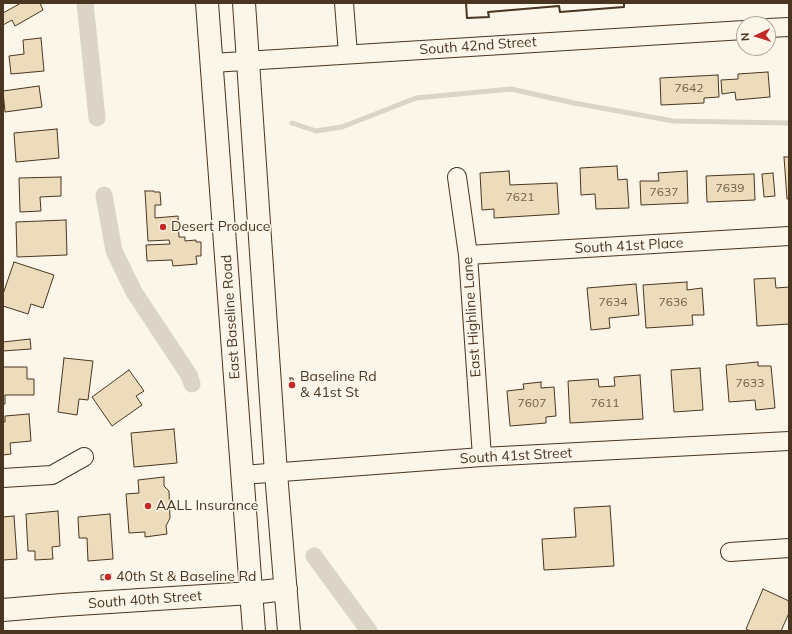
<!DOCTYPE html>
<style>
body{margin:0}
#map{position:relative;width:792px;height:634px;overflow:hidden;background:#fbf6e9;font-family:Mulish,sans-serif}
canvas{display:block}
.frame{position:absolute;inset:0;border:4px solid #4a3520;pointer-events:none}
.north{position:absolute;left:736px;top:16px;width:40px;height:40px;box-sizing:border-box;background:#fbf6e9;border:1px solid #b4a999;border-radius:50%;rotate:266deg;font-size:11px;font-weight:700;line-height:16px;text-align:center;color:#4a3520}
.north::after{content:'';display:block;margin:auto;width:14px;height:18px;background:#c62828;clip-path:polygon(50% 0,100% 100%,50% 72%,0 100%)}
</style>
<div id="map">
<canvas width="792" height="634"></canvas>
<div class="frame"></div>
<div class="north">N</div>
</div>
<script>
const ctx = document.querySelector('canvas').getContext('2d');
ctx.lineJoin = 'round';
function shape(rows) {
  const path = new Path2D();
  for (const r of rows) {
    path.moveTo(r[0], r[1]);
    for (let i = 2; i < r.length; i += 2) path.lineTo(r[i], r[i + 1]);
  }
  return path;
}
function stroke(path, color, width, dash) {
  ctx.strokeStyle = color;
  ctx.lineWidth = width;
  ctx.lineCap = dash ? 'butt' : 'round';
  ctx.setLineDash(dash || []);
  ctx.stroke(path);
}
function fill(path, color) {
  ctx.fillStyle = color;
  ctx.fill(path, 'evenodd');
}
function write(font, color, halo, rows, align = 'center') {
  ctx.font = font + ' Mulish,sans-serif';
  ctx.lineWidth = 3;
  ctx.setLineDash([]);
  ctx.textBaseline = 'middle';
  ctx.strokeStyle = halo;
  ctx.fillStyle = color;
  for (const [text, x, y, turn = 0] of rows) {
    ctx.save();
    ctx.translate(x, y);
    ctx.rotate((+turn || 0) * Math.PI / 180);
    ctx.textAlign = isNaN(turn) ? turn : align;
    if (halo) ctx.strokeText(text, 0, 0);
    ctx.fillText(text, 0, 0);
    ctx.restore();
  }
}
const stream = shape([
 [292,123,316,131,342,127,416,98,511,89,574,103,673,121,789,123]
]);
const canal = shape([
 [85,3,97,118],
 [104,195,114,251,134,292,189,375,192,384],
 [314,556,369,631]
]);
const building = shape([
 [21,3,40,3,43,10,15,26,12,20,3,25,3,13,21,3],
 [41,38,44,71,11,74,9,56,24,54,23,40,41,38],
 [768,72,770,97,736,100,735,92,722,94,721,80,738,79,738,74,768,72],
 [718,75,719,97,704,98,704,103,661,105,660,78,718,75],
 [39,86,42,107,5,112,3,91,39,86],
 [57,129,59,158,16,162,14,133,57,129],
 [784,157,789,157,789,199,787,199,784,157],
 [617,166,618,180,627,179,629,208,596,209,595,194,581,195,580,168,617,166],
 [509,171,510,185,557,183,559,214,494,218,494,209,482,210,480,173,509,171],
 [687,171,688,203,641,205,640,181,659,181,658,173,687,171],
 [773,173,775,196,764,197,762,174,773,173],
 [754,174,755,200,707,202,706,176,754,174],
 [61,177,61,196,40,197,41,211,20,212,19,178,61,177],
 [145,191,154,191,154,192,160,192,161,205,155,205,155,218,178,216,179,237,185,237,185,241,196,240,196,242,201,242,201,256,196,256,197,264,173,266,172,260,147,261,146,245,170,244,169,240,148,241,145,191],
 [66,220,67,255,17,257,16,222,66,220],
 [14,262,54,275,43,308,31,304,28,314,3,306,3,294,14,262],
 [775,278,776,288,789,287,789,324,757,326,754,279,775,278],
 [687,282,687,290,702,288,704,315,692,315,693,325,646,328,643,285,687,282],
 [636,284,639,315,609,318,610,328,591,330,587,288,636,284],
 [30,339,31,349,3,351,3,342,30,339],
 [64,358,93,361,88,400,79,399,77,415,58,412,64,358],
 [758,362,758,366,771,366,775,408,756,410,755,400,729,402,726,365,758,362],
 [3,367,27,367,27,379,34,379,34,395,5,395,5,404,3,404,3,367],
 [700,368,703,410,674,412,671,370,700,368],
 [129,370,144,391,136,396,142,405,112,426,92,397,129,370],
 [640,375,643,419,570,423,568,381,598,379,599,387,615,386,614,377,640,375],
 [290,378,293,378,294,387,291,388,290,378],
 [541,382,541,388,554,387,556,416,546,417,546,423,510,426,507,391,524,389,523,384,541,382],
 [29,414,31,441,10,443,11,454,3,455,3,422,5,422,5,416,29,414],
 [174,429,177,463,134,467,131,433,174,429],
 [164,477,164,486,169,491,170,518,166,526,167,534,145,537,145,532,129,533,126,494,139,493,138,480,164,477],
 [610,506,614,566,544,570,542,539,576,537,574,508,610,506],
 [58,511,60,546,52,547,53,559,35,560,35,551,28,551,26,514,58,511],
 [110,514,113,559,88,561,87,538,79,538,78,517,110,514],
 [14,516,17,559,3,560,3,517,14,516],
 [111,574,111,579,101,580,101,575,111,574],
 [763,589,789,601,789,613,781,631,750,631,746,629,763,589]
]);
const minor = shape([
 [344,3,348,54],
 [768,28,789,27],
 [212,63,744,30],
 [457,177,468,255,482,457],
 [468,255,789,236],
 [242,475,482,457,789,441],
 [3,478,52,475,84,457],
 [730,552,789,548]
]);
const major = shape([
 [207,3,254,631],
 [244,3,276,473,289,631],
 [3,610,62,605,251,593,286,589]
]);
const wall = shape([
 [466,3,467,18,489,17,488,12,559,6,560,12,624,7,624,3]
]);
const markers = [
 [163,227,4,"#c62828"],
 [292,385,4,"#c62828"],
 [148,506,4,"#c62828"],
 [108,577,4,"#c62828"]
];
const numberNames = [
 ["7642",689,88],
 ["7639",730,188],
 ["7637",664,192],
 ["7621",520,197],
 ["7634",613,302],
 ["7636",673,302],
 ["7633",750,383],
 ["7607",532,403],
 ["7611",605,403]
];
const streetNames = [
 ["South 42nd Street",478,46,-4],
 ["South 41st Place",629,246,-3],
 ["East Baseline Road",231,317,-94],
 ["East Highline Lane",472,317,-94],
 ["South 41st Street",516,456,-3],
 ["South 40th Street",145,600,-4]
];
const poiNames = [
 ["Desert Produce",171,227],
 ["Baseline Rd",300,377],
 ["& 41st St",300,393],
 ["AALL Insurance",156,506],
 ["40th St & Baseline Rd",116,577]
];
stroke(stream, '#dcd4c6', 5);
stroke(canal, '#dcd4c6', 17);
fill(building, '#ecdcbc');
stroke(building, '#4a3520', 1);
stroke(minor, '#4a3520', 20);
stroke(major, '#4a3520', 24);
stroke(minor, '#fbf6e9', 18);
stroke(major, '#fbf6e9', 22);
stroke(wall, '#4a3520', 2);
for (const [x, y, r, color] of markers) {
  const dot = new Path2D();
  dot.arc(x, y, r, 0, 2 * Math.PI);
  ctx.fillStyle = color;
  ctx.fill(dot);
  stroke(dot, '#fbf6e9', 1.5);
}
write('12px', '#725f47', null, numberNames);
write('14px', '#4a3520', '#fbf6e9', streetNames);
write('14px', '#4a3520', '#fbf6e9', poiNames, 'left');
</script>
